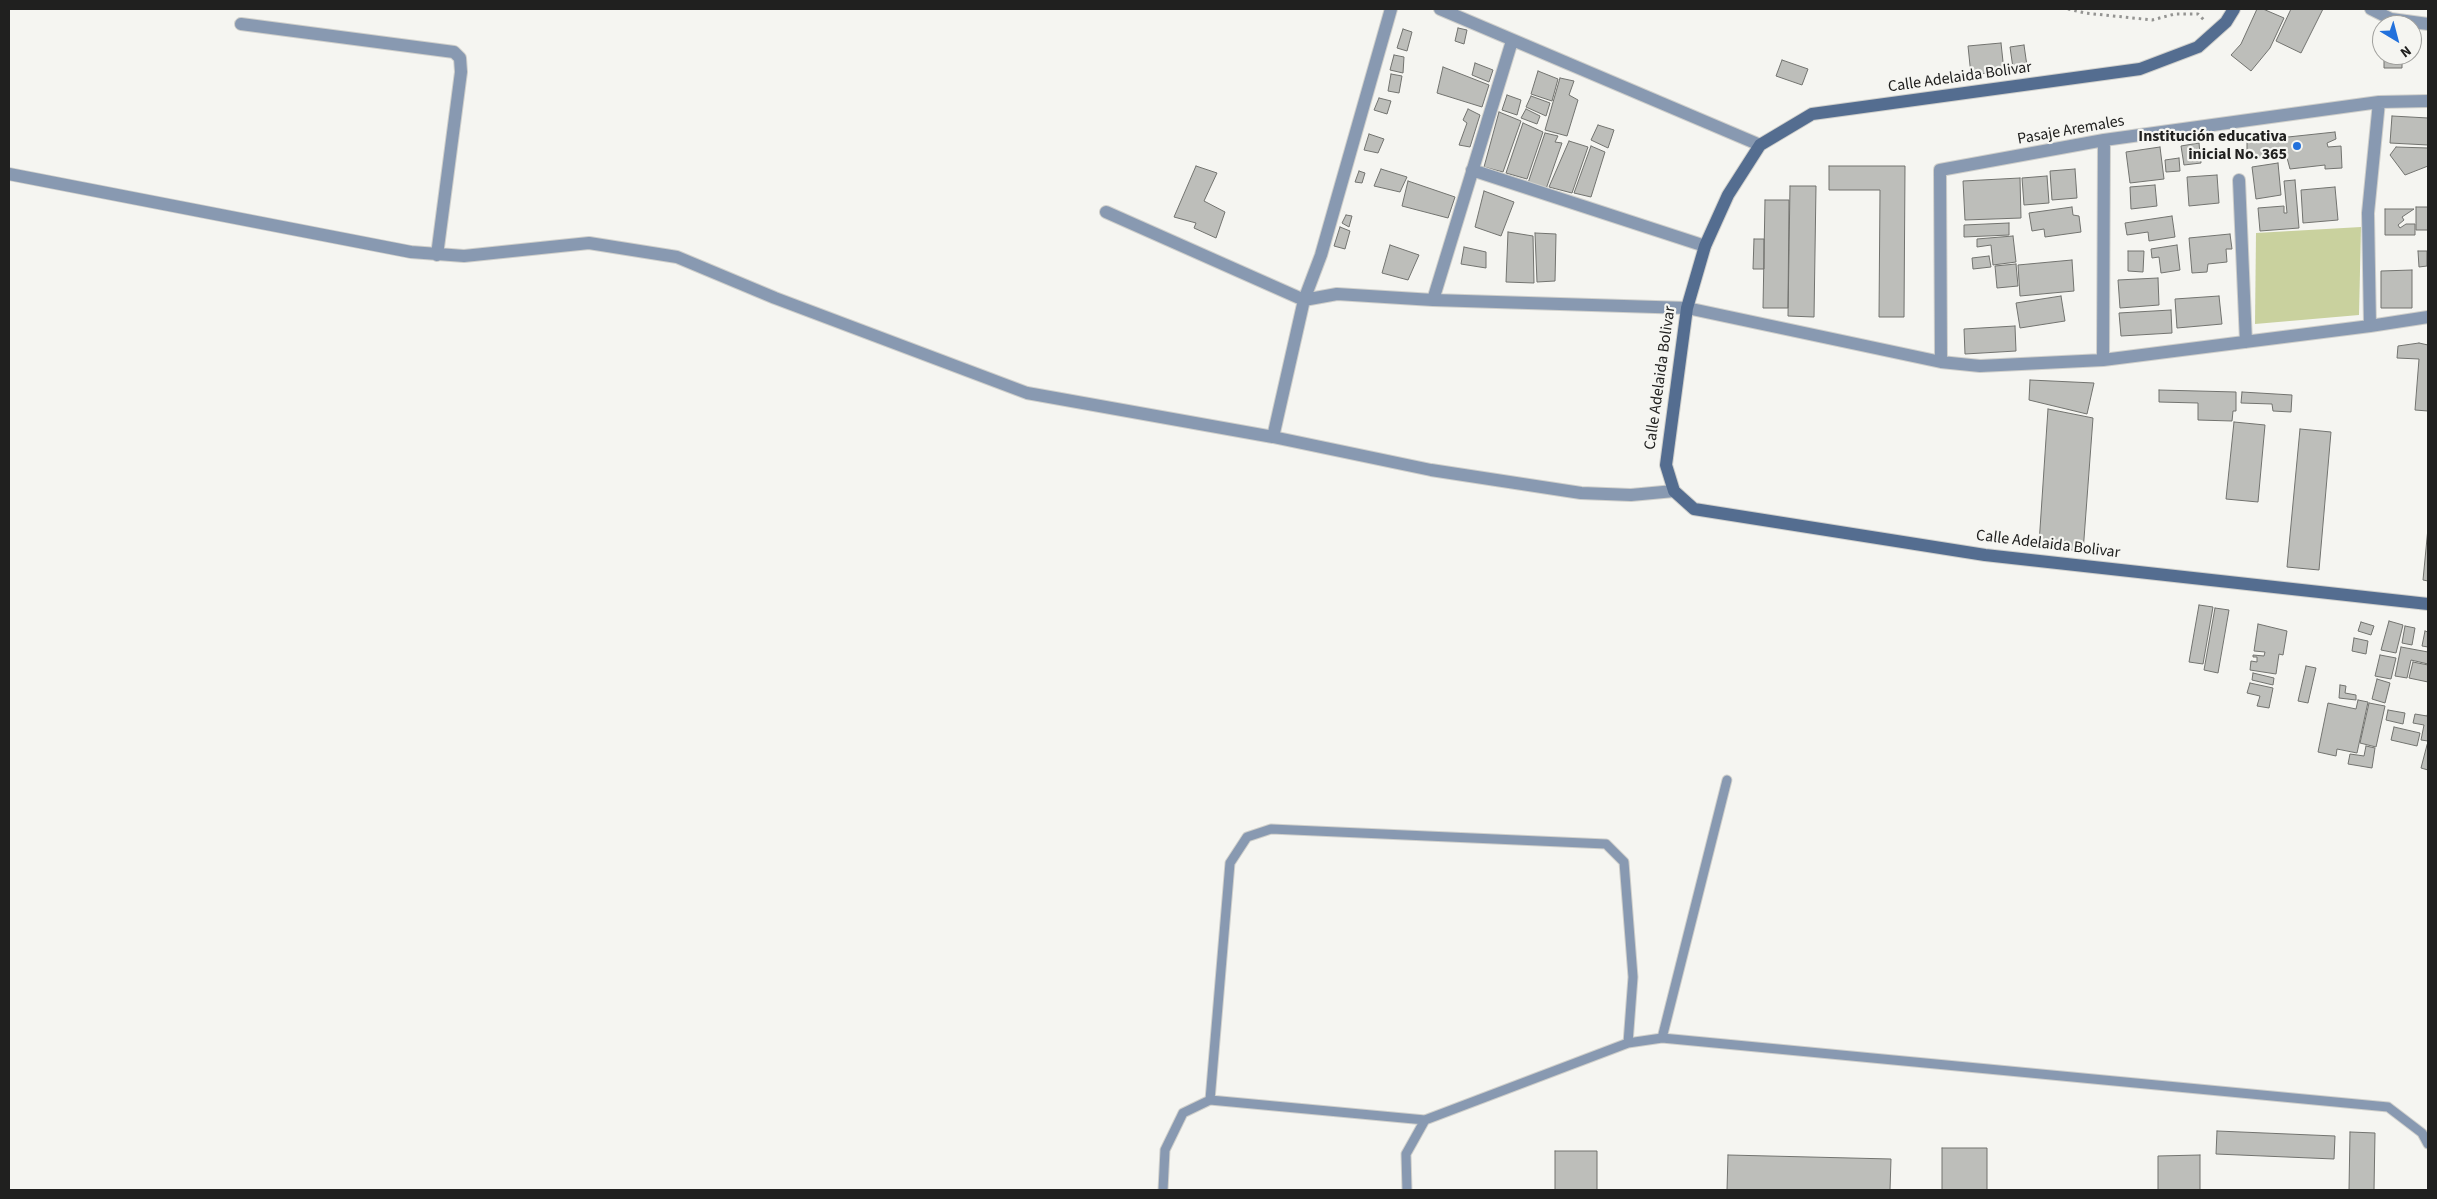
<!DOCTYPE html>
<meta charset="utf-8">
<style>
body{margin:0}
#map{position:relative;width:2437px;height:1199px;overflow:hidden;background:#f5f5f1;font-family:"Source Sans 3",sans-serif}
canvas{display:block}
.frame{position:absolute;inset:0;border:10px solid #20201f;pointer-events:none}
.north{position:absolute;left:2372px;top:15px;width:50px;height:50px;box-sizing:border-box;background:#f5f5f1;border:1px solid #a0a09d;border-radius:50%;rotate:143deg;font-size:14px;font-weight:700;line-height:20px;text-align:center;color:#20201f}
.north::after{content:'';display:block;margin:auto;width:18px;height:22px;background:#2271dc;clip-path:polygon(50% 0,100% 100%,50% 72%,0 100%)}
</style>
<div id="map">
<canvas width="2437" height="1199"></canvas>
<div class="frame"></div>
<div class="north">N</div>
</div>
<script>
const ctx = document.querySelector('canvas').getContext('2d');
ctx.lineJoin = 'round';
function fill(path, color) {
  ctx.fillStyle = color;
  ctx.fill(path, 'evenodd');
}
function shape(rows) {
  const path = new Path2D();
  for (const r of rows) {
    path.moveTo(r[0], r[1]);
    for (let i = 2; i < r.length; i += 2) path.lineTo(r[i], r[i + 1]);
  }
  return path;
}
function stroke(path, color, width, dash) {
  ctx.strokeStyle = color;
  ctx.lineWidth = width;
  ctx.lineCap = dash ? 'butt' : 'round';
  ctx.setLineDash(dash || []);
  ctx.stroke(path);
}
function write(font, color, halo, rows, align = 'center') {
  ctx.font = font + ' "Source Sans 3",sans-serif';
  ctx.lineWidth = 4.5;
  ctx.setLineDash([]);
  ctx.textBaseline = 'middle';
  ctx.strokeStyle = halo;
  ctx.fillStyle = color;
  for (const [text, x, y, turn = 0] of rows) {
    ctx.save();
    ctx.translate(x, y);
    ctx.rotate((+turn || 0) * Math.PI / 180);
    ctx.textAlign = isNaN(turn) ? turn : align;
    if (halo) ctx.strokeText(text, 0, 0);
    ctx.fillText(text, 0, 0);
    ctx.restore();
  }
}
const green = shape([
 [2361,227,2359,315,2255,324,2256,233]
]);
const building = shape([
 [2257,9,2263,9,2284,18,2270,48,2251,71,2231,55,2241,44,2257,9],
 [2291,9,2323,9,2301,53,2276,41,2291,9],
 [1458,28,1467,30,1464,44,1455,41,1458,28],
 [1403,29,1412,32,1407,51,1397,48,1403,29],
 [2001,43,2004,71,1971,75,1968,46,2001,43],
 [2024,45,2027,66,2013,68,2010,47,2024,45],
 [1394,55,1404,57,1403,73,1390,70,1394,55],
 [2384,57,2402,57,2402,68,2384,68,2384,57],
 [1782,60,1808,69,1802,85,1776,76,1782,60],
 [1475,63,1493,70,1489,82,1472,75,1475,63],
 [1443,67,1489,85,1482,107,1437,93,1443,67],
 [1538,71,1558,79,1552,101,1531,94,1538,71],
 [1391,74,1402,76,1399,93,1388,91,1391,74],
 [1560,78,1574,81,1569,95,1578,100,1567,136,1545,130,1560,78],
 [1507,95,1521,100,1517,115,1502,110,1507,95],
 [1531,96,1550,103,1546,116,1526,107,1531,96],
 [1379,98,1391,101,1387,114,1374,110,1379,98],
 [1468,109,1480,115,1470,147,1459,145,1467,123,1463,120,1468,109],
 [1526,109,1540,116,1537,124,1521,118,1526,109],
 [1499,112,1521,121,1503,172,1484,167,1499,112],
 [2392,116,2428,118,2428,145,2390,143,2392,116],
 [1523,123,1543,132,1527,179,1506,173,1523,123],
 [1598,125,1614,130,1608,148,1591,140,1598,125],
 [2335,132,2336,139,2327,143,2328,147,2341,146,2342,168,2325,169,2325,165,2290,169,2286,154,2247,159,2247,137,2286,133,2288,137,2335,132],
 [1545,133,1558,136,1555,142,1562,143,1546,189,1528,183,1545,133],
 [1369,134,1384,139,1378,153,1364,150,1369,134],
 [1569,141,1588,147,1572,193,1549,187,1569,141],
 [2199,143,2201,163,2184,165,2181,146,2199,143],
 [1591,146,1605,152,1591,197,1574,193,1591,146],
 [2160,147,2164,179,2130,183,2126,152,2160,147],
 [2396,147,2428,148,2428,166,2405,175,2390,155,2396,147],
 [2179,158,2180,171,2166,172,2165,160,2179,158],
 [2278,163,2281,195,2256,199,2252,167,2278,163],
 [1196,166,1217,173,1204,201,1225,212,1216,238,1194,228,1196,223,1174,217,1196,166],
 [1829,166,1905,166,1904,317,1879,317,1880,190,1829,190,1829,166],
 [1381,169,1407,177,1400,192,1374,186,1381,169],
 [2075,169,2077,198,2052,200,2050,171,2075,169],
 [1359,171,1365,173,1362,183,1355,182,1359,171],
 [2217,175,2219,203,2189,206,2187,177,2217,175],
 [2047,176,2049,203,2024,205,2022,178,2047,176],
 [2020,178,2021,218,1965,220,1963,181,2020,178],
 [2295,180,2299,228,2260,231,2258,208,2284,206,2284,213,2287,213,2284,181,2295,180],
 [1408,181,1455,197,1448,218,1402,206,1408,181],
 [2155,185,2157,206,2131,209,2130,187,2155,185],
 [1790,186,1816,186,1814,317,1788,316,1790,186],
 [2335,187,2338,220,2303,223,2301,190,2335,187],
 [1484,191,1514,202,1501,236,1475,227,1484,191],
 [1765,200,1789,200,1788,308,1763,308,1765,200],
 [2072,207,2073,215,2079,216,2081,232,2045,237,2044,229,2032,231,2029,213,2072,207],
 [2416,207,2428,207,2428,230,2416,230,2416,207],
 [2385,209,2414,209,2402,217,2404,220,2398,225,2400,228,2406,224,2415,224,2415,235,2385,235,2385,209],
 [1346,215,1352,216,1349,227,1342,223,1346,215],
 [2172,216,2175,237,2149,241,2148,232,2127,235,2125,223,2172,216],
 [2009,223,2009,235,1964,237,1964,225,2009,223],
 [1340,227,1350,231,1345,249,1334,246,1340,227],
 [1508,232,1533,236,1534,283,1506,282,1508,232],
 [1535,233,1556,234,1555,281,1537,282,1535,233],
 [2230,234,2232,249,2226,249,2227,262,2208,264,2207,272,2192,273,2189,238,2230,234],
 [2013,236,2016,262,1993,265,1991,245,1977,247,1977,239,2013,236],
 [1754,239,1764,239,1764,269,1753,269,1754,239],
 [1390,245,1419,255,1408,280,1382,273,1390,245],
 [2177,245,2180,270,2161,273,2159,257,2152,258,2151,249,2177,245],
 [1464,247,1486,252,1486,268,1461,264,1464,247],
 [2128,251,2144,251,2143,272,2128,271,2128,251],
 [2418,251,2427,251,2427,266,2419,267,2418,251],
 [1989,256,1991,267,1973,269,1972,258,1989,256],
 [2072,260,2074,291,2020,296,2018,265,2072,260],
 [2016,264,2018,286,1997,288,1995,266,2016,264],
 [2412,270,2412,308,2381,308,2381,271,2412,270],
 [2158,278,2159,305,2120,308,2118,280,2158,278],
 [2061,296,2065,321,2020,328,2016,303,2061,296],
 [2219,296,2222,324,2177,328,2175,299,2219,296],
 [2171,310,2172,333,2121,336,2119,313,2171,310],
 [2015,326,2016,351,1965,354,1964,329,2015,326],
 [2419,343,2428,345,2428,411,2415,410,2419,359,2397,358,2398,346,2419,343],
 [2030,380,2094,383,2087,414,2029,400,2030,380],
 [2159,390,2236,392,2236,411,2233,411,2232,421,2198,420,2198,403,2159,402,2159,390],
 [2242,392,2292,395,2291,412,2273,411,2272,404,2241,403,2242,392],
 [2048,409,2093,418,2083,552,2039,544,2048,409],
 [2234,422,2265,425,2258,502,2226,499,2234,422],
 [2300,429,2331,432,2319,570,2287,567,2300,429],
 [2428,528,2428,581,2423,580,2428,528],
 [2199,605,2213,607,2203,664,2189,662,2199,605],
 [2215,608,2229,610,2218,673,2204,670,2215,608],
 [2389,621,2403,625,2396,653,2381,650,2389,621],
 [2361,622,2374,626,2371,635,2358,631,2361,622],
 [2258,624,2287,631,2283,655,2279,654,2276,674,2250,670,2251,661,2257,662,2257,657,2253,657,2253,655,2264,656,2265,652,2254,651,2258,624],
 [2405,626,2415,628,2412,645,2402,643,2405,626],
 [2425,631,2428,632,2428,647,2422,646,2425,631],
 [2354,638,2368,641,2366,654,2352,651,2354,638],
 [2401,647,2428,652,2428,664,2411,660,2407,678,2395,676,2401,647],
 [2380,655,2396,658,2391,679,2375,676,2380,655],
 [2413,662,2428,665,2428,682,2409,678,2413,662],
 [2306,666,2316,668,2308,703,2298,701,2306,666],
 [2253,673,2274,678,2273,685,2252,680,2253,673],
 [2377,679,2390,683,2385,703,2372,699,2377,679],
 [2250,683,2273,688,2269,708,2257,706,2260,696,2247,693,2250,683],
 [2340,685,2346,686,2345,693,2356,695,2356,700,2339,698,2340,685],
 [2358,700,2368,702,2357,753,2337,749,2336,756,2318,752,2328,703,2356,709,2358,700],
 [2369,703,2385,706,2376,747,2360,743,2369,703],
 [2388,710,2405,713,2403,724,2386,720,2388,710],
 [2428,712,2428,741,2421,740,2424,725,2413,723,2415,714,2427,716,2428,712],
 [2394,727,2420,733,2417,746,2391,740,2394,727],
 [2427,745,2428,746,2428,770,2421,768,2427,745],
 [2366,746,2375,748,2372,768,2348,764,2350,754,2364,756,2366,746],
 [2217,1131,2335,1136,2334,1159,2216,1154,2217,1131],
 [2350,1132,2375,1133,2374,1190,2349,1190,2350,1132],
 [1942,1148,1987,1148,1987,1190,1942,1190,1942,1148],
 [1555,1151,1597,1151,1597,1190,1555,1190,1555,1151],
 [1728,1155,1891,1159,1890,1190,1727,1190,1728,1155],
 [2200,1155,2200,1190,2158,1190,2158,1156,2200,1155]
]);
const path = shape([
 [2068,9,2085,13,2152,20,2175,14,2198,14,2204,20]
]);
const lane = shape([
 [1662,1038,1727,780],
 [1210,1100,1230,863,1247,837,1271,829,1606,844,1624,862,1633,977,1628,1043],
 [1163,1190,1165,1150,1183,1113,1210,1100,1425,1120],
 [1407,1190,1406,1154,1425,1120,1628,1043,1662,1038,2388,1107,2422,1133,2428,1144]
]);
const street = shape([
 [1440,9,1760,145],
 [2371,9,2391,19,2428,24],
 [241,24,454,52,460,58,461,72,437,255],
 [1472,170,1705,246],
 [9,174,411,252,464,256,589,243,677,257,775,298,1027,393,1273,437,1431,470,1581,493,1631,495,1674,491],
 [2239,180,2246,342],
 [1106,212,1304,300,1337,294,1433,300,1687,308,1941,362,1980,366,2103,360,2370,326,2428,317],
 [1433,300,1512,41],
 [2370,326,2368,213,2379,102],
 [2103,360,2104,140],
 [1941,362,1940,170,2104,140,2379,102,2428,101],
 [1273,437,1304,300,1321,255,1391,9]
]);
const secondary = shape([
 [2234,9,2226,22,2198,47,2140,69,1812,114,1760,145,1728,195,1705,246,1687,308,1666,465,1674,491,1694,509,1985,555,2428,604]
]);
const markers = [
 [2297,146,5,"#2271dc"]
];
const streetNames = [
 ["Calle Adelaida Bolivar",1960,78,-8],
 ["Pasaje Aremales",2071,131,-10],
 ["Calle Adelaida Bolivar",1661,378,-82],
 ["Calle Adelaida Bolivar",2048,545,7]
];
const poiNames = [
 ["Institución educativa",2287,137],
 ["inicial No. 365",2287,155]
];
fill(green, '#c9d19e');
fill(building, '#bdbeba');
stroke(building, '#72736f', 1);
stroke(lane, '#cfcfcb', 11);
stroke(street, '#cfcfcb', 14);
stroke(secondary, '#cfcfcb', 14);
stroke(path, '#949492', 3, [2.5, 4]);
stroke(lane, '#8899b1', 9);
stroke(street, '#8899b1', 12);
stroke(secondary, '#546d90', 12);
for (const [x, y, r, color] of markers) {
  const dot = new Path2D();
  dot.arc(x, y, r, 0, 2 * Math.PI);
  ctx.fillStyle = color;
  ctx.fill(dot);
  stroke(dot, '#f5f5f1', 2);
}
write('16px', '#20201f', '#f5f5f1', streetNames);
write('bold 16px', '#20201f', '#f5f5f1', poiNames, 'right');
</script>
